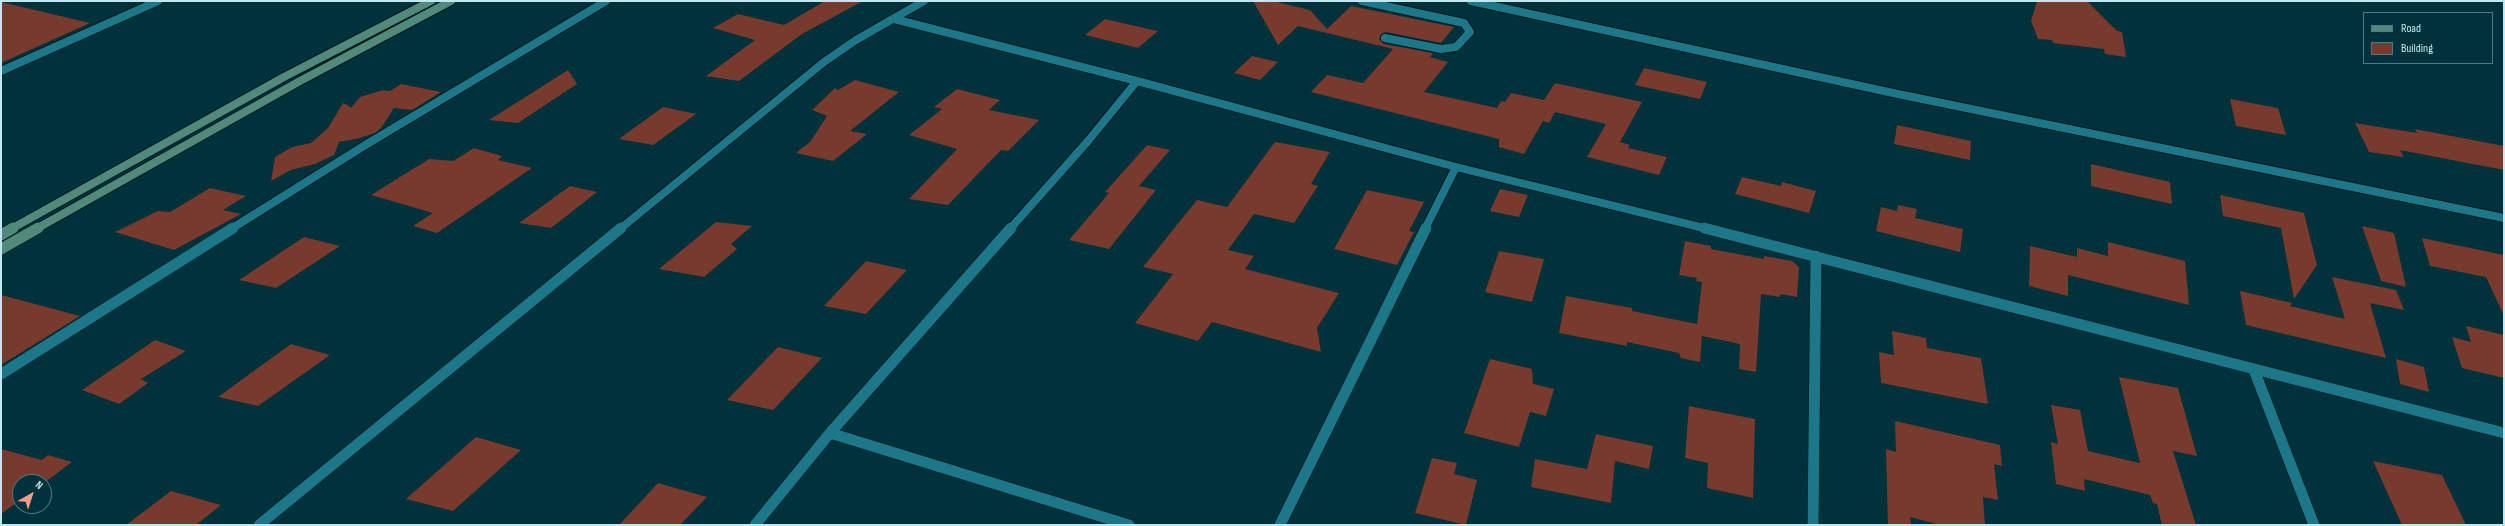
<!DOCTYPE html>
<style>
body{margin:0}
#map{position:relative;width:2505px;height:526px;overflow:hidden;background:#01323b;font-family:"Sofia Sans Condensed",sans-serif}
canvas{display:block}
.frame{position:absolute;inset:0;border:2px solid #c1e8f1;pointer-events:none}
.legend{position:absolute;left:2363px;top:12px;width:130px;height:52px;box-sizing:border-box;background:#01323b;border:1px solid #4e7b84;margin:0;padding:5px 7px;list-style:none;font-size:12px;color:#c1e8f1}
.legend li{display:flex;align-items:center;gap:8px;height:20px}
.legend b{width:20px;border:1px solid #4e7b84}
.north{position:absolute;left:12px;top:474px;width:40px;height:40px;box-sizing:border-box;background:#01323b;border:1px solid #4e7b84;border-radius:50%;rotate:39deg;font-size:11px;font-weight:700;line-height:16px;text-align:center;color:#c1e8f1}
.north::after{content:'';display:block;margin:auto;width:14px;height:18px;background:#f49e89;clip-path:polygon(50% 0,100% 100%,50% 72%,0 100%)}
</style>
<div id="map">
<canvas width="2505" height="526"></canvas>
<div class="frame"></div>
<ul class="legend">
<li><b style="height:5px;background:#51897a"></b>Road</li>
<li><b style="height:11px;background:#783a2c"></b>Building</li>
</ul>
<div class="north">N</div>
</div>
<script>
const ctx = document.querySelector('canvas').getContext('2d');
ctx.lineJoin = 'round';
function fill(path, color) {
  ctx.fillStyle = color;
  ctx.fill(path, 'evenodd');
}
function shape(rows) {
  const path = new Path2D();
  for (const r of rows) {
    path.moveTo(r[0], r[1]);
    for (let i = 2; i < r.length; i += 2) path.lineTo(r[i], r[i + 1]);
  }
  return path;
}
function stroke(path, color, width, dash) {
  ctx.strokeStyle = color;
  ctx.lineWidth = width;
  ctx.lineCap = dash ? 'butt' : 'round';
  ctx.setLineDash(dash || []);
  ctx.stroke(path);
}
const building = shape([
 [825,1,863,1,802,34,739,81,706,76,755,40,713,28,738,14,784,25],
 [1253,1,1273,1,1310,10,1327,29,1351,6,1454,27,1441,43,1386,32,1381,34,1379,39,1384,44,1433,53,1430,57,1448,62,1424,92,1497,108,1501,101,1505,102,1511,93,1544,100,1555,83,1642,102,1620,142,1630,145,1628,148,1667,157,1659,175,1587,157,1606,124,1555,112,1549,123,1543,121,1524,154,1499,147,1499,139,1311,92,1327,75,1363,83,1393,49,1298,26,1278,45],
 [2037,1,2087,1,2117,31,2122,32,2126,57,2105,54,2104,49,2053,43,2052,40,2038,39,2031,21],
 [1,2,90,23,1,63],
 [1105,19,1122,23,1158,31,1138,48,1085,35],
 [1252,56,1278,62,1260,80,1234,73],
 [1644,68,1707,82,1700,99,1635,85],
 [568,70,577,84,518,123,489,120],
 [855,80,899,92,850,131,867,134,833,161,796,153,810,142,827,116,812,110,835,88,838,90],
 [401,84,441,92,412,110,394,108,381,128,375,133,356,139,339,142,334,155,315,164,291,170,271,181,275,157,292,147,311,143,328,128,343,103,351,107,350,109,360,97,383,90,390,91],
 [957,89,1000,100,989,110,1039,120,1008,151,1001,150,948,205,909,199,957,149,909,135,942,109,934,107],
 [2230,99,2278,108,2286,135,2236,126],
 [663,107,696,114,653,145,619,139],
 [2355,123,2417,133,2415,129,2504,146,2504,170,2400,150,2404,157,2369,152],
 [1897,125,1971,141,1970,160,1894,144],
 [1275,142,1330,152,1311,184,1318,186,1294,223,1254,214,1228,250,1254,256,1245,269,1339,293,1317,328,1321,352,1212,322,1198,341,1135,323,1173,274,1143,267,1197,200,1227,207],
 [1147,145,1170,150,1139,186,1156,190,1109,249,1069,240,1109,193,1105,192],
 [474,148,502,156,498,160,532,168,437,233,413,226,433,213,371,195,429,159,453,161],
 [2091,164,2170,182,2172,204,2091,186],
 [1742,177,1781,186,1782,182,1816,191,1809,213,1735,194],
 [570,186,597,192,551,228,519,223],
 [210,188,246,196,223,210,241,214,174,250,115,232,158,211,170,212],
 [1500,189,1528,195,1519,217,1490,211],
 [1367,190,1424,202,1409,231,1414,232,1397,265,1334,249],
 [2220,195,2304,213,2317,265,2294,299,2281,228,2223,216],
 [1898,205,1917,209,1915,218,1963,229,1960,252,1876,231,1881,207,1897,211],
 [716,222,752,226,731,244,737,249,704,277,659,269],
 [2362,226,2394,233,2406,287,2381,281],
 [304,237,340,246,276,288,239,280],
 [2422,238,2504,255,2504,316,2486,277,2430,266],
 [1685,241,1711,246,1711,249,1764,259,1764,256,1792,261,1799,267,1797,297,1780,294,1780,297,1761,294,1756,372,1739,369,1740,344,1702,336,1700,362,1681,358,1679,353,1627,342,1627,346,1559,333,1566,296,1632,308,1632,311,1697,324,1702,282,1696,281,1697,278,1679,275],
 [2108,242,2185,261,2189,305,2068,275,2068,296,2029,286,2030,246,2077,257,2077,248,2108,256],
 [1499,251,1544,259,1532,302,1485,292],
 [866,261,907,270,866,314,824,306],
 [2332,277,2396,290,2404,310,2370,303,2386,358,2246,325,2240,291,2292,303,2290,306,2345,319],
 [1,295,80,316,1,365],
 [2466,326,2504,335,2504,378,2462,368,2452,337,2471,342],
 [1892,331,1926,338,1927,348,1981,358,1988,404,1881,383,1879,352,1894,355],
 [155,340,186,351,141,379,148,383,119,404,82,390],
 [291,344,330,355,258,406,218,397],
 [778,347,822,358,773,410,727,400],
 [1490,359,1532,369,1533,384,1554,389,1546,416,1530,412,1519,447,1464,433],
 [2396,359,2424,367,2429,392,2400,384],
 [2119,377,2178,388,2197,456,2173,451,2196,525,2162,525,2157,504,2153,503,2150,495,2084,479,2085,491,2056,484,2051,442,2058,444,2051,405,2080,410,2088,451,2140,463],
 [1689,406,1755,419,1753,498,1707,488,1708,463,1685,458],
 [1895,421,2000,445,2002,466,1994,464,1998,500,1983,497,1985,525,1940,525,1910,517,1911,525,1888,525,1886,449,1896,452],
 [1596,434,1653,446,1649,469,1615,461,1611,503,1531,487,1535,459,1587,469],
 [476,437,521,450,453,511,406,499],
 [1,449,42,460,48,455,72,462,44,483,20,482,20,500,1,514],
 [1432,458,1457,463,1454,474,1477,480,1466,525,1415,513],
 [2373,461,2442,475,2466,525,2402,525],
 [658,483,707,497,680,525,619,525],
 [171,491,221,505,196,525,126,525]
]);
const lane = shape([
 [1362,1,1464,23,1470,32,1456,47,1441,49,1385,38],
 [1,71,158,1]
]);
const streetFar1 = shape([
 [1471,1,1893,93,2504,218],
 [894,19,1137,81,1456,167,1708,229],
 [231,229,367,144,606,1],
 [620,229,824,62,856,40,924,1],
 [1010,229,1088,141,1137,81],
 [1425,229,1456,167]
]);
const street = shape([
 [1704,228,2504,433],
 [2254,370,2314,525],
 [1,374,233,228],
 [830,433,1129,525],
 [259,525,621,228],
 [755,525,830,433,1011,228],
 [1280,525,1426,228],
 [1813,525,1816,256]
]);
const secondaryFar1 = shape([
 [11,229,284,77,431,1],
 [36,229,300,81,451,1]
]);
const secondary = shape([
 [1,235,13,228],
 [1,249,38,228]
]);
fill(building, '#783a2c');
stroke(lane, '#00181e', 10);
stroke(streetFar1, '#00181e', 10);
stroke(street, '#00181e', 12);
stroke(secondaryFar1, '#00181e', 10);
stroke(secondary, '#00181e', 12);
stroke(lane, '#1c7789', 8);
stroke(streetFar1, '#1c7789', 8);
stroke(street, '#1c7789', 11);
stroke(secondaryFar1, '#51897a', 8);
stroke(secondary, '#51897a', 11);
</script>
